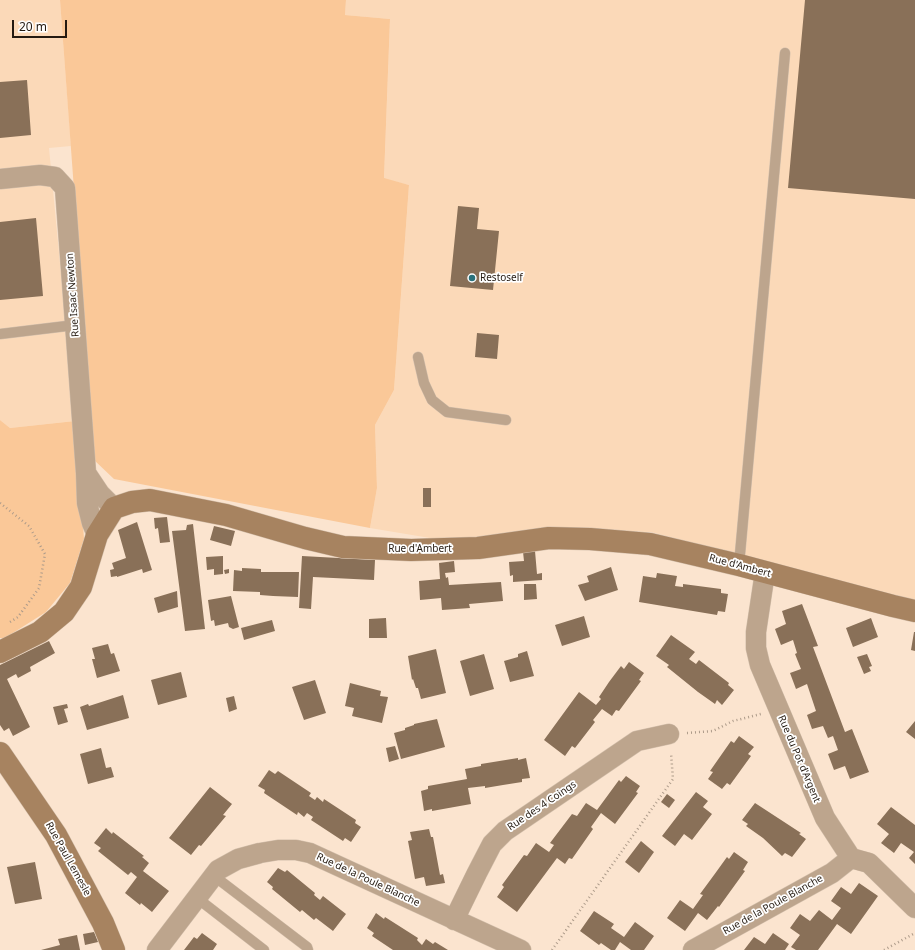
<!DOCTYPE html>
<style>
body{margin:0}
#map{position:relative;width:915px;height:950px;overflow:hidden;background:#fbe4cf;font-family:"Noto Sans",sans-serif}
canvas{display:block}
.scale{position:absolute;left:12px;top:20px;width:55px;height:18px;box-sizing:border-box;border:2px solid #241a11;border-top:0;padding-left:5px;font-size:12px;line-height:14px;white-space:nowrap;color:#241a11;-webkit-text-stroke:3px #fff;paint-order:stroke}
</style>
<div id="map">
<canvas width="915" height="950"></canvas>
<div class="scale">20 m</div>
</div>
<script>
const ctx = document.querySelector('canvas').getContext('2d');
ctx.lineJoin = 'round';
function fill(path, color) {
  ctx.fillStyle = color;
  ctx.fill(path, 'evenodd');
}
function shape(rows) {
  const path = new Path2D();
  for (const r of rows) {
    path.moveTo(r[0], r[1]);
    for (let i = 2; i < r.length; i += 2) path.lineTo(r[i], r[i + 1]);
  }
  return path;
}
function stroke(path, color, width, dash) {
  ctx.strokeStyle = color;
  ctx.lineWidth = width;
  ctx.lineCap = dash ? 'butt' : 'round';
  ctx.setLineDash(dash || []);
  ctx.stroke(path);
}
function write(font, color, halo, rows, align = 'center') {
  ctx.font = font + ' "Noto Sans",sans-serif';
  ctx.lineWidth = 3.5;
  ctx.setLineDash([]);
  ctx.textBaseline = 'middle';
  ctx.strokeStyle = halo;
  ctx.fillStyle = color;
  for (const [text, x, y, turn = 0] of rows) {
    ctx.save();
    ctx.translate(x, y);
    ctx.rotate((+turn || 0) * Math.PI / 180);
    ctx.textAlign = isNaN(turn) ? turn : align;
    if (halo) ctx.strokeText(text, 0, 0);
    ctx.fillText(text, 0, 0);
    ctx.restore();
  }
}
const built = shape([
 [0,0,60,0,71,146,49,148,75,421,10,428,0,420],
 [346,0,915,0,915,601,897,598,651,532,570,530,442,540,370,528,377,488,375,425,394,390,409,185,384,179,390,19,345,15]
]);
const green = shape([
 [60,0,346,0,345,15,390,19,384,178,409,185,394,390,375,425,377,488,370,528,114,479,94,460],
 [0,420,10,428,75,421,84,539,70,583,46,612,5,638,0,638]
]);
const building = shape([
 [805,0,915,0,915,199,788,188],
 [27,80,31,135,0,138,0,82],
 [458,206,479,208,477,229,499,231,493,290,450,286],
 [36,218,43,296,0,300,0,222],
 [477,333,499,335,497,359,475,357],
 [423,488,431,488,431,507,423,507],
 [167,517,170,542,160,543,158,528,155,529,154,518],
 [137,522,152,570,143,573,142,569,117,577,117,576,111,577,110,570,114,569,112,563,126,558,118,530],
 [193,524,205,629,185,631,172,531,186,530,187,525],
 [214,526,235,531,231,546,210,540],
 [535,551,537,574,542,573,542,580,513,582,513,575,510,576,509,562,524,561,523,552],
 [223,556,223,574,214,575,214,569,207,570,206,557],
 [302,556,375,560,374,580,313,577,311,609,299,608],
 [454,561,455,572,445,573,446,578,448,577,449,585,501,582,503,601,469,604,470,608,442,610,441,598,420,600,419,581,440,579,439,563],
 [611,567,618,590,585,601,578,585,589,582,587,576],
 [242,568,261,569,261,572,299,572,298,597,273,596,260,595,260,592,233,591,234,570,242,571],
 [229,569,229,573,225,574,224,570],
 [657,573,677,576,675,586,683,587,683,584,721,589,721,593,728,594,725,612,718,611,717,615,639,602,643,576,656,578],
 [524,584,536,584,537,599,524,600],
 [177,591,178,607,158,613,154,598],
 [231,596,239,627,233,629,229,627,228,623,215,626,214,620,211,621,208,600],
 [802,604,818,646,813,647,845,732,852,729,869,772,850,779,845,766,834,770,828,754,838,750,833,736,828,738,823,726,812,729,807,715,816,711,807,684,796,689,790,673,801,669,795,654,797,653,793,640,781,645,775,629,786,624,782,611],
 [584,616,590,637,562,646,555,625],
 [386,618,387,638,369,638,369,619],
 [871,618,878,637,853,647,846,628],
 [272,620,275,631,244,640,241,628],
 [914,632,915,632,915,651,911,650],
 [671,635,695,652,689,659,696,664,699,660,729,683,728,685,734,690,722,705,717,700,715,704,698,692,667,667,669,665,656,656],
 [49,641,55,653,30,667,31,671,18,678,16,674,7,679,30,727,13,736,9,728,4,731,0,725,0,665],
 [108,644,111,654,114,653,120,671,97,678,92,659,95,659,92,648],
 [436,649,446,693,421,699,418,688,416,688,413,679,412,680,408,656],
 [527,651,534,676,510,682,504,661,518,657,518,654],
 [484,654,494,689,470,696,460,661],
 [867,654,872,666,869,667,871,671,864,674,857,657],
 [629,662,644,673,639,680,641,681,619,711,616,710,612,716,602,709,593,720,595,722,575,748,572,746,565,756,544,740,579,692,596,705,601,699,599,697,609,682,621,666,624,669],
 [181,672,187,697,158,705,151,680],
 [315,680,326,713,304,720,292,687],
 [350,683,381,691,380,696,388,697,382,723,352,716,354,708,345,706],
 [123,695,129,718,87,730,80,707,88,704,89,706],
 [234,696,237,709,229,712,226,698],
 [67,704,68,708,64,709,68,722,58,725,53,707],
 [437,719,445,747,401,759,394,733,405,730,405,728,414,725,414,724],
 [915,721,915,739,906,732],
 [739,736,754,747,748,754,751,756,730,785,727,783,722,789,708,779,713,772,710,771,731,741,734,743],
 [395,746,399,759,389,762,386,748],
 [101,748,106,768,111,767,114,777,88,784,80,754],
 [518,758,518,760,526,758,530,778,522,779,522,782,503,785,485,788,485,786,468,788,471,804,432,811,432,809,424,811,421,791,428,789,428,786,467,779,465,769,481,766,481,764],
 [269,770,275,774,278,771,311,793,309,796,315,800,317,797,323,802,324,799,356,820,355,823,361,827,351,842,345,838,343,841,311,820,313,817,307,813,304,817,298,812,297,815,264,793,265,790,258,786],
 [626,776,640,786,636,792,638,793,615,824,601,813,591,827,593,829,572,859,569,858,565,864,557,858,517,912,497,897,504,887,502,885,524,855,527,856,536,843,549,852,554,845,550,843,572,814,577,816,586,803,597,810,619,780,621,782],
 [210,787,232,804,223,815,226,816,201,846,199,845,191,855,169,838],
 [696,792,708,801,703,807,712,814,692,840,684,834,675,846,662,836],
 [667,794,675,800,669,808,661,802],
 [755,803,801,833,799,834,806,839,792,857,785,853,782,856,763,838,746,826,748,824,742,820],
 [891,807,915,825,915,864,909,858,914,852,901,843,894,853,881,843,889,834,877,824],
 [106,828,112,834,113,832,144,856,142,857,149,863,143,871,169,891,152,912,141,903,140,905,125,893,137,877,131,872,128,875,98,851,101,848,94,843],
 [429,829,431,837,433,837,440,875,443,874,445,883,426,886,424,877,415,879,408,841,412,840,410,832],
 [641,841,654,852,639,873,625,862],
 [734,852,748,862,743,870,745,871,719,907,718,906,707,920,698,913,685,931,667,918,680,900,693,909,703,895,700,894,714,875,727,857,729,859],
 [35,862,42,899,15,904,7,867],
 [278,868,285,872,287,870,315,893,314,895,320,900,323,896,346,914,333,931,316,918,314,920,302,910,300,912,272,889,273,887,267,882],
 [859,883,878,896,851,934,837,924,818,950,796,950,791,947,800,935,790,928,800,914,810,921,819,910,832,920,841,908,831,901,841,887,851,894],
 [594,911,614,924,611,928,624,937,635,922,654,936,644,950,631,950,620,942,615,950,611,950,601,943,599,945,580,931],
 [376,913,384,919,385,917,418,938,417,940,422,945,426,939,433,944,435,942,448,950,393,950,372,936,374,933,367,928],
 [94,932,98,942,85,945,83,934],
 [202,933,217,944,213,950,184,950,194,937,197,939],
 [773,933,789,944,785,950,744,950,754,937,765,944],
 [77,935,80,950,41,950,60,945,58,939]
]);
const path = shape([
 [0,503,29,526,45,554,39,588,18,617,10,622],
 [687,733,713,731,733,721,761,714],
 [552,950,673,779,671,753],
 [884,950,915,933]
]);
const lane = shape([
 [0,334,75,325],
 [418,357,424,383,432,400,447,412,506,420],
 [739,565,785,53],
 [214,876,307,947,308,950],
 [197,898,264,950]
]);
const street = shape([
 [0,179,40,175,55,177,65,188,86,473,87,503,92,523,97,535],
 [86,473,100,494,114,508],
 [765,572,756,632,756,648,760,665,825,818,851,858,869,863,915,908],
 [454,920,477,873,492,844,505,831,637,741,669,734],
 [157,950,218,870,238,859,260,853,278,850,296,850,310,853,521,950],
 [693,950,832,873,851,858]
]);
const secondary = shape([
 [0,652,40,632,64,612,81,587,97,535,114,508,132,502,150,500,226,515,305,538,343,547,411,550,478,548,549,538,590,539,650,544,739,565,893,606,915,611],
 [0,753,56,835,103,923,114,950]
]);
const markers = [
 [472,278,4,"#2a727c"]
];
const poiNames = [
 ["Restoself",480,278]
];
const streetNames = [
 ["Rue Isaac Newton",73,295,-94],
 ["Rue d'Ambert",420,549],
 ["Rue d'Ambert",740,566,15],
 ["Rue du Pot d'Argent",799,759,67],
 ["Rue des 4 Coings",542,806,-34],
 ["Rue Paul Lemesle",68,859,61],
 ["Rue de la Poule Blanche",368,880,25],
 ["Rue de la Poule Blanche",773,905,-29]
];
fill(built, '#fbd9b8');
fill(green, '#fac898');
fill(building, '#897058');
stroke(lane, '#d4c0ad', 11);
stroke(street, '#d4c0ad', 21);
stroke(secondary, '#d4c0ad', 23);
stroke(path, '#ad9b8a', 2.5, [1, 3]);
stroke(lane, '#bda58d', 10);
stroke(street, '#bda58d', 20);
stroke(secondary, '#a78360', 22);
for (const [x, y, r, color] of markers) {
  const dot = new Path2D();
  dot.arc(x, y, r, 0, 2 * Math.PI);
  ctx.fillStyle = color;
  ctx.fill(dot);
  stroke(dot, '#fff', 1.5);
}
write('10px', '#241a11', '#fff', poiNames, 'left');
write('10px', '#241a11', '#fff', streetNames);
</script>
